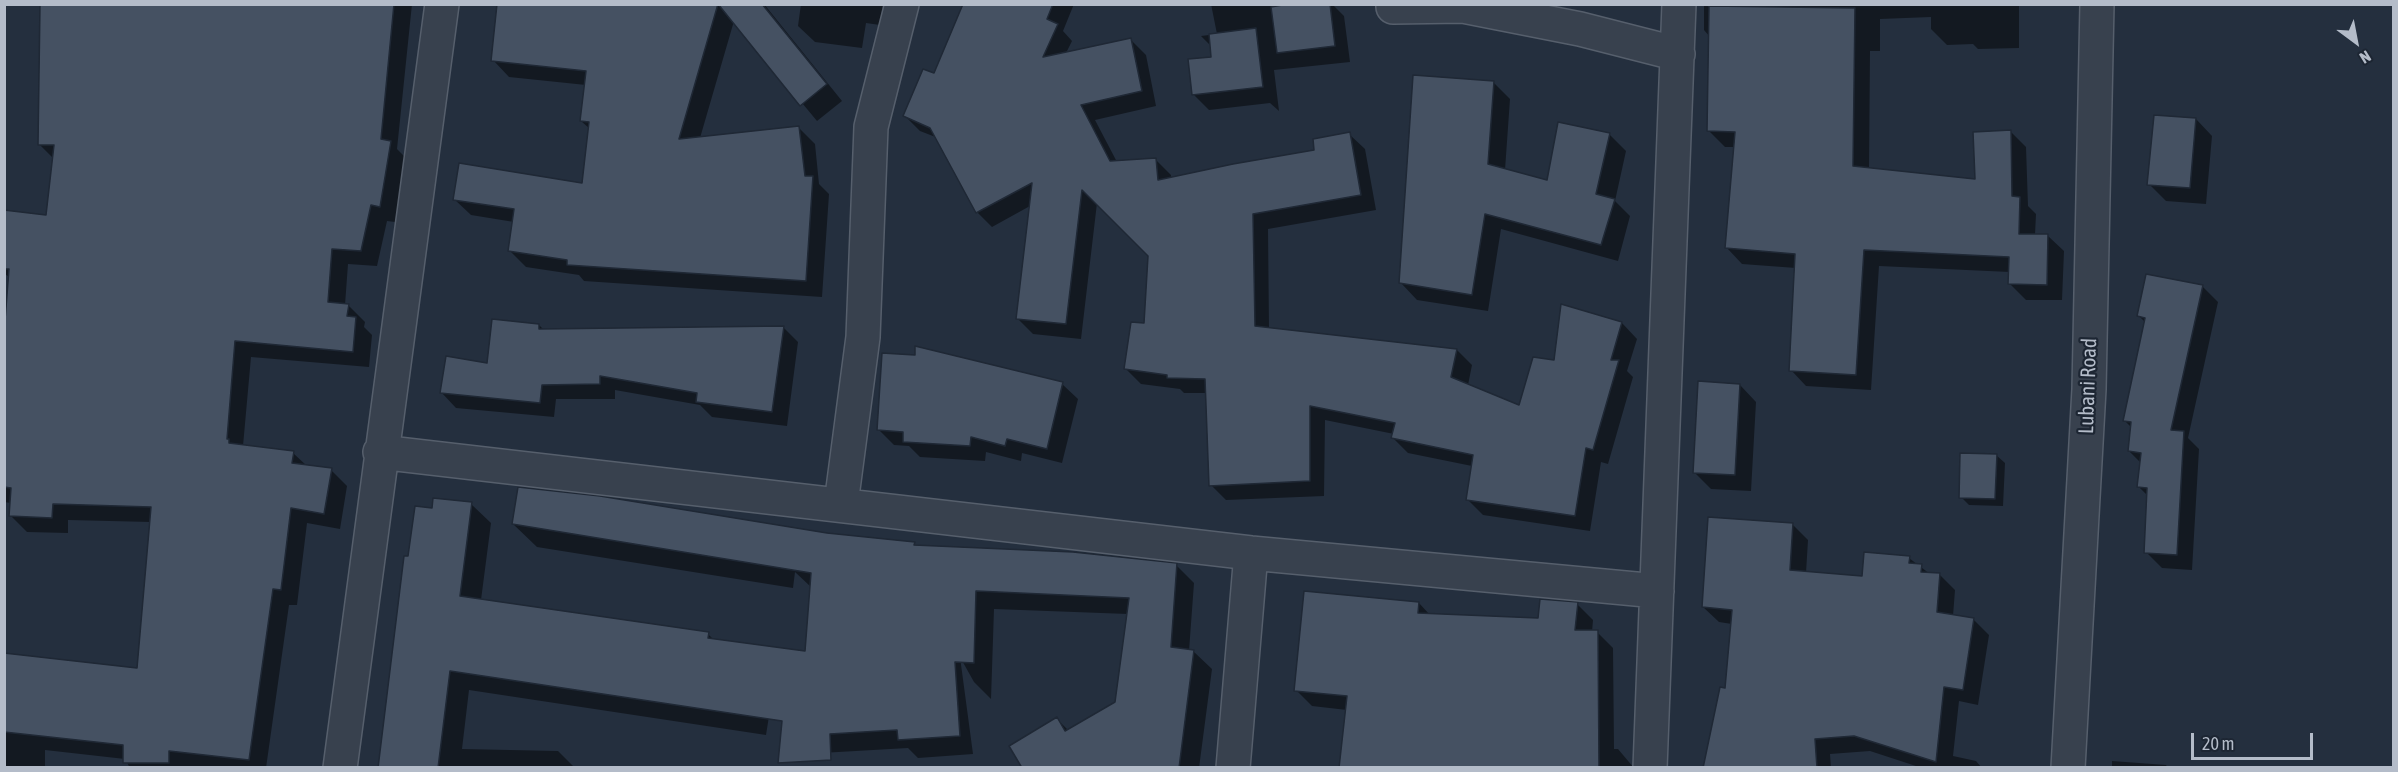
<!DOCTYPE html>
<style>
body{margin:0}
#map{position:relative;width:2398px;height:772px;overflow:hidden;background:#242f3e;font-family:"Asap Condensed",sans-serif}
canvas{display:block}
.frame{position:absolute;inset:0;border:6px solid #b4bcc9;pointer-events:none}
.north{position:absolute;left:2326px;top:12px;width:60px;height:60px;-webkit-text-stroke:4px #1d2633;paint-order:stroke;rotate:148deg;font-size:16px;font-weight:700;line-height:24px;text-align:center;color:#b4bcc9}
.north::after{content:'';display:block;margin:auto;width:21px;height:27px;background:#b4bcc9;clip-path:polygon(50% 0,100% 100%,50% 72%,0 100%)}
.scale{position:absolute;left:2191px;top:733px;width:122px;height:27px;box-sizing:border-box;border:3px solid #b4bcc9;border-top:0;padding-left:8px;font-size:18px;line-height:21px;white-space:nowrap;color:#b4bcc9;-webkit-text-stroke:4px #1d2633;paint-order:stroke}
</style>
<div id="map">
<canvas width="2398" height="772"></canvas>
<div class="frame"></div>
<div class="north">N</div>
<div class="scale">20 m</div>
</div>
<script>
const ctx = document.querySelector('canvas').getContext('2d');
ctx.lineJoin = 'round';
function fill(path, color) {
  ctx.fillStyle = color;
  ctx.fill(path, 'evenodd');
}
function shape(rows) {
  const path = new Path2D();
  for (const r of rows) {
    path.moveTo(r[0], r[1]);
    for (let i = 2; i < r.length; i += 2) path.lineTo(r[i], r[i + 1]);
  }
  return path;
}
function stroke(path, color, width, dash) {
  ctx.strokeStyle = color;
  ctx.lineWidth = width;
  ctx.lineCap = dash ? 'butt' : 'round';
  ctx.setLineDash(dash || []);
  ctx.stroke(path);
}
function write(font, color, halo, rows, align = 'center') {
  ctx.font = font + ' "Asap Condensed",sans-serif';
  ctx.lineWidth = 4.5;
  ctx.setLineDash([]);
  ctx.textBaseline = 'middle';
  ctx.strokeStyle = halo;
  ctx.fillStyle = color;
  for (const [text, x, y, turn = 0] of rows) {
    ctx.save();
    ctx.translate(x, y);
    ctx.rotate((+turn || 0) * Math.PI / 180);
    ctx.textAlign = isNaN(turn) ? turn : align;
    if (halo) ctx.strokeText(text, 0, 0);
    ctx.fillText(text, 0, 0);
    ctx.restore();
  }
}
const shadow = shape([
 [208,4,412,4,397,149,406,158,395,222,387,221,377,266,348,264,345,305,349,306,365,322,364,327,372,335,369,367,251,357,243,446,293,453,307,466,331,470,347,486,340,529,307,523,297,605,289,605,266,768,130,768,125,759,45,750,45,768,4,768,4,655,139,670,151,522,68,520,68,533,27,532,11,516,11,503,4,502,4,356,10,278,4,273,5,212,48,217,54,159,39,144],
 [499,4,764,4,842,101,817,121,734,21,700,138,798,127,815,144,819,184,829,194,822,297,584,281,579,275,526,267,510,251,514,222,471,215,454,199,584,185,590,129,581,121,586,85,509,77,493,60],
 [801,4,883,4,880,25,866,23,862,48,815,42,798,26],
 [965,4,1074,4,1063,31,1072,41,1066,53,1131,40,1146,55,1156,106,1095,120,1117,162,1156,160,1171,175,1171,179,1316,152,1349,134,1365,149,1376,210,1268,229,1269,329,1457,350,1472,365,1468,385,1520,407,1555,361,1562,306,1622,323,1637,339,1627,371,1633,377,1608,464,1601,462,1590,531,1483,515,1467,499,1472,466,1408,453,1393,438,1394,434,1325,420,1324,496,1226,500,1211,485,1207,393,1184,393,1180,389,1141,384,1126,369,1145,325,1149,255,1097,203,1081,339,1033,334,1017,318,1030,206,992,227,977,212,938,138,920,131,905,116,934,75],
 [1211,4,1332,4,1344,16,1350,62,1274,70,1279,111,1270,103,1209,110,1193,94,1213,58,1212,47,1201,36,1217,34],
 [1704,4,2019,4,2019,48,1978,49,1973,44,1947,45,1931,29,1931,17,1880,19,1880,51,1870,51,1869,169,1976,180,2010,131,2026,147,2028,206,2036,214,2035,235,2048,236,2064,251,2062,300,2026,300,2010,284,2010,272,1879,266,1871,390,1806,386,1791,370,1796,268,1742,264,1727,248,1735,147,1725,147,1709,131,1710,37,1704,30],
 [1493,82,1510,99,1505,170,1548,182,1609,134,1626,151,1615,201,1630,216,1618,261,1501,229,1488,311,1417,300,1401,283],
 [2196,119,2212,136,2206,204,2166,201,2149,184],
 [2203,287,2218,302,2188,438,2199,449,2192,570,2162,568,2146,552,2148,496,2139,487,2141,463,2129,451,2132,428,2125,421,2145,322,2139,316],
 [539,325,544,330,783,327,798,342,787,426,712,417,700,405,615,390,615,399,556,399,554,417,456,408,441,392,488,365],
 [1062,384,1078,399,1062,463,1022,453,1021,461,986,452,985,461,920,457,909,446,894,445,878,429],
 [1740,385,1756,402,1751,491,1711,489,1695,473],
 [1996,455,2005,463,2003,506,1969,505,1961,497],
 [471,504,491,523,481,600,708,634,715,641,777,666,766,735,469,690,462,749,558,751,575,768,379,768,410,558,433,509],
 [513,524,790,528,914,544,917,547,1176,565,1194,583,1189,651,1193,651,1212,669,1199,768,1024,768,1057,719,1069,731,1117,703,1128,614,994,609,991,699,974,682,960,657,973,754,918,758,908,748,821,753,807,653,811,587,795,572,793,588,537,547],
 [1792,524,1808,540,1806,573,1863,577,1909,558,1930,574,1940,575,1955,590,1953,616,1974,620,1989,635,1978,705,1959,701,1953,756,1976,761,1982,768,1922,768,1870,751,1830,754,1831,768,1703,768,1721,689,1726,690,1732,624,1719,622,1703,607],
 [1419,603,1430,615,1539,620,1577,604,1593,620,1592,632,1597,632,1613,648,1614,749,1618,749,1634,768,1341,768,1347,710,1312,706,1296,690],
 [2112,761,2166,765,2168,768,2112,768]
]);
const building = shape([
 [40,4,394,4,381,139,391,141,380,207,371,205,361,251,332,249,328,302,349,304,347,316,356,317,353,352,235,341,227,439,229,439,229,443,294,451,292,463,332,468,324,514,291,508,281,590,273,589,249,760,169,751,169,763,123,763,123,745,4,732,4,653,137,668,151,507,53,504,52,518,9,516,11,488,4,487,4,333,9,269,4,269,4,210,46,215,54,145,38,145,40,4],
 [497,4,718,4,679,139,799,126,805,176,813,176,806,281,567,265,567,260,508,251,514,209,453,200,459,163,582,183,589,122,580,121,586,71,491,61,497,4],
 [718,4,762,4,827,84,800,106,718,4],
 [963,4,1053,4,1047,19,1058,24,1043,57,1131,38,1142,91,1081,105,1110,161,1156,158,1158,180,1233,164,1314,150,1313,139,1350,132,1361,195,1253,214,1255,326,1457,349,1451,377,1519,405,1533,357,1554,360,1561,304,1622,322,1611,360,1619,360,1593,450,1586,448,1575,516,1466,500,1473,455,1391,438,1395,423,1310,406,1310,481,1209,486,1205,379,1167,378,1167,375,1124,369,1131,322,1144,323,1148,256,1082,190,1066,324,1016,319,1032,183,976,213,930,128,903,116,923,69,934,73,963,4],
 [1288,4,1330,4,1335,46,1277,53,1271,7,1288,4],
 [1709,6,1855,8,1853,166,1975,179,1973,132,2011,130,2012,196,2020,197,2019,234,2048,234,2047,285,2008,284,2009,257,1864,250,1856,375,1789,371,1795,254,1725,248,1735,132,1707,131,1709,6],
 [1256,28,1263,87,1192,95,1188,59,1211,57,1209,34,1256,28],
 [1413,75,1494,81,1488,164,1547,180,1558,122,1610,133,1596,194,1615,199,1601,245,1485,214,1472,295,1399,283,1413,75],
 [2154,115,2196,118,2190,188,2147,185,2154,115],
 [2146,274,2203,285,2171,430,2184,431,2177,555,2144,553,2147,488,2137,487,2141,453,2128,451,2131,422,2123,421,2145,318,2137,316,2146,274],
 [492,319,539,324,539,329,784,326,772,412,696,402,697,393,600,376,600,384,542,385,540,403,440,393,446,356,487,363,492,319],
 [915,346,1063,382,1047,449,1007,439,1005,446,971,437,970,446,903,442,903,432,877,430,882,353,915,355,915,346],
 [1698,381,1740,384,1735,475,1693,473,1698,381],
 [1960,453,1997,454,1995,499,1959,498,1960,453],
 [518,487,600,496,827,533,915,542,914,545,1073,552,1177,563,1171,647,1194,650,1179,768,1022,768,1009,746,1057,717,1065,731,1115,702,1129,598,976,591,974,663,955,662,960,736,898,740,897,730,830,734,831,760,778,763,782,721,450,671,438,768,378,768,404,556,408,556,415,506,432,508,433,498,472,502,460,596,709,632,708,638,805,651,811,573,512,524,518,487],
 [1708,517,1793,523,1790,570,1862,576,1864,552,1910,556,1909,563,1922,564,1921,572,1940,573,1937,612,1974,618,1963,690,1944,687,1936,762,1854,736,1815,739,1817,768,1703,768,1720,687,1725,688,1732,610,1702,607,1708,517],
 [1304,591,1419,602,1418,613,1538,618,1540,599,1578,602,1575,630,1598,630,1599,768,1339,768,1347,696,1294,691,1304,591]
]);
const minor = shape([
 [1393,7,1463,6,1580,29,1678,54],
 [380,452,1251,553,1657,591],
 [841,504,863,337,871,127,902,4],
 [340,768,442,4],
 [1233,768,1251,553],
 [1650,768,1679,4],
 [2068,768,2089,389,2097,4]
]);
const streetNames = [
 ["Lubani Road",2088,386,-88]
];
fill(shadow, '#0007');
fill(building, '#455162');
stroke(building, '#1f2835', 1.5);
stroke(minor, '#565f6c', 36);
stroke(minor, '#38414e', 33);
write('21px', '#b4bcc9', '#1d2633', streetNames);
</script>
